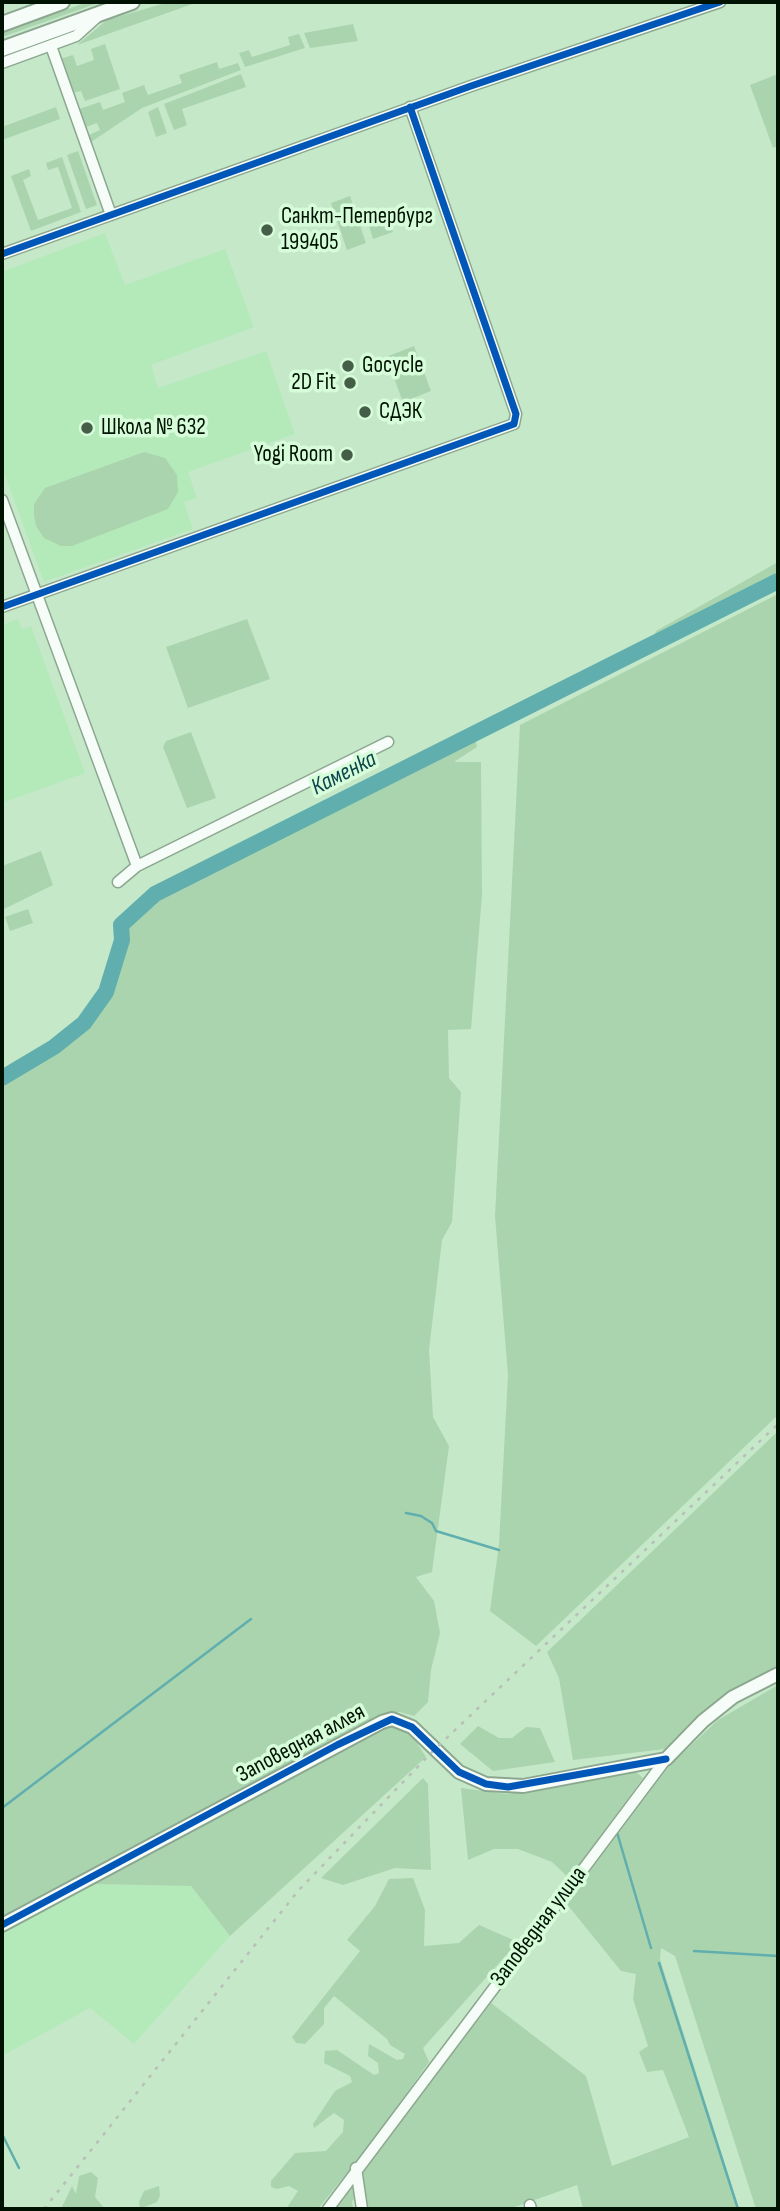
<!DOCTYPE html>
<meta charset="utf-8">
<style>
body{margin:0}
#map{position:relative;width:780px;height:2211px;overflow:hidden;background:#c5e8c9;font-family:"Sofia Sans Condensed",sans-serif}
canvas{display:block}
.frame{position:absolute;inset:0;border:4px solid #001302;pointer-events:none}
</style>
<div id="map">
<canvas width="780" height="2211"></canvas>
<div class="frame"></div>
</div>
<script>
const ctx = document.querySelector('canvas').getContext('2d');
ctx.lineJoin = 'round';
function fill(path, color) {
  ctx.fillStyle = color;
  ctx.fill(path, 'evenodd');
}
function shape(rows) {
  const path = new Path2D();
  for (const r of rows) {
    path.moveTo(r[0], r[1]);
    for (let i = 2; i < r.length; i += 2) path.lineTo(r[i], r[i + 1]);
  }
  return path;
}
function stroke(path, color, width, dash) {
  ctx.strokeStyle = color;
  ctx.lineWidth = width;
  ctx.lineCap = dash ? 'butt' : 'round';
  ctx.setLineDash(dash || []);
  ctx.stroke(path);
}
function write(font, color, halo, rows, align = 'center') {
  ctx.font = font + ' "Sofia Sans Condensed",sans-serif';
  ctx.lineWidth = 7;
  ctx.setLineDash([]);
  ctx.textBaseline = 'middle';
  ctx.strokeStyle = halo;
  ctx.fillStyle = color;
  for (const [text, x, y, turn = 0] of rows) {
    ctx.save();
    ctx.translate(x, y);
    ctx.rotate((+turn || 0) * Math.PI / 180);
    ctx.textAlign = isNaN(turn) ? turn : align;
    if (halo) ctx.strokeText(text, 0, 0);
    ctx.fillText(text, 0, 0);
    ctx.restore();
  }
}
const built = shape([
 [105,233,125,285,225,249,254,327,151,365,158,388,266,351,295,434,188,472,197,498,184,502,193,529,44,582,2,467,2,272],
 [18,619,22,629,31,626,85,773,2,803,2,625],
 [93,1884,191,1886,230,1936,134,2044,90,2008,2,2056,2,1932]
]);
const green = shape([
 [87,2,101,2,2,37,2,33],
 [169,2,198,2,77,45,107,20],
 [353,24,358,41,310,48,304,33],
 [299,34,305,48,245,67,239,53,249,50,252,57,290,45,288,37],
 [105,44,120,89,85,101,81,91,72,93,60,59,73,55,77,66,94,60,91,49],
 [217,62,219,69,238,63,241,70,142,108,91,142,89,135,100,130,97,123,86,127,79,109,100,102,103,110,125,102,122,93,144,85,148,95,182,83,179,75],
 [241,74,246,87,182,109,187,125,174,130,164,104],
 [778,74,778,146,773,148,750,85],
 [56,107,60,119,2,140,2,127],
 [158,107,167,133,156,137,148,112],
 [78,151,97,205,86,209,67,155],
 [62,157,81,212,31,231,11,176,29,169,31,176,23,180,38,220,72,208,58,167,48,170,46,163],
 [350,196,366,243,347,250,331,203],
 [386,212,393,232,373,239,367,219],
 [414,346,431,391,403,402,386,357],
 [144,452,165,458,177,475,178,492,168,509,72,546,61,546,44,538,36,526,34,515,34,504,45,488],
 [778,562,778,581,651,646,656,631],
 [778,594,778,1415,536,1646,490,1611,499,1544,508,1375,495,1216,520,725],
 [247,619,270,679,188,708,166,647],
 [191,732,216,798,187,808,163,747,166,741],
 [474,734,477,747,454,762,481,762,482,895,471,1029,448,1030,449,1078,461,1092,452,1222,442,1240,429,1350,433,1417,449,1446,432,1572,416,1577,434,1601,440,1633,431,1670,428,1702,414,1716,400,1712,384,1715,2,1917,2,1082,90,1026,106,992,122,940,121,925,155,894],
 [41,851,53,885,2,910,2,866],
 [28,909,33,923,10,931,5,917],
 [778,1431,778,1667,708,1707,665,1749,573,1760,559,1678,547,1652],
 [778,1685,778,2209,756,2209,675,1956,661,1948,660,1959,739,2209,583,2209,577,2185,509,2209,366,2209,363,2182,352,2202,353,2209,332,2209,354,2177,363,2181,362,2171,491,2003,586,2076,612,2166,689,2137,663,2070,647,2072,639,2052,648,2046,633,1999,636,1974,621,1971,566,1903,669,1766,718,1720],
 [478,1726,499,1738,512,1738,526,1727,540,1728,555,1762,493,1771,460,1744],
 [398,1727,415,1740,426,1757,230,1936,191,1886,93,1884,383,1728],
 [635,1771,643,1778,569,1878,552,1862,518,1849,494,1849,468,1860,461,1788,507,1794],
 [423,1778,428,1784,431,1870,395,1868,343,1885,321,1878],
 [413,1878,425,1910,424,1946,459,1943,479,1925,518,1942,423,2048,429,2062,374,2139,318,2209,286,2209,298,2191,289,2186,277,2189,271,2187,271,2181,295,2153,326,2151,343,2132,344,2120,334,2113,314,2128,313,2124,335,2091,352,2082,350,2076,324,2063,325,2051,337,2050,374,2075,379,2073,378,2063,368,2056,369,2044,397,2060,403,2059,405,2054,390,2045,387,2039,334,1996,324,2008,324,2024,305,2044,296,2043,292,2037,360,1951,347,1940,375,1906,389,1879],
 [91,2172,98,2178,95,2197,105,2209,61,2209,72,2186,76,2194,79,2176],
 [159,2186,160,2196,157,2202,140,2209,139,2202,144,2191]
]);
const stream = shape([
 [406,1513,421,1516,432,1523,436,1531,499,1550],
 [2,1808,251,1619],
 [616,1829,651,1948],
 [694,1951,778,1956],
 [659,1963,738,2209],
 [2,2134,19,2168]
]);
const river = shape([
 [2,1078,54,1047,84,1023,106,992,122,940,121,925,155,894,778,581]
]);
const minor = shape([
 [51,46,111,215],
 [2,63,76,36,97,17],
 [2,254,471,86,720,2],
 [2,500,137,866],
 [2,607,514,424,516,414,410,107],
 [118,882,137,866,388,742],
 [356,2168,362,2209],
 [530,2205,531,2209],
 [328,2209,666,1759]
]);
const tertiary = shape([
 [2,1925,382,1722,392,1719,412,1727,459,1772,486,1784,523,1786,666,1759,703,1721,733,1697,778,1674]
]);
const secondary = shape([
 [2,24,62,2],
 [2,49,132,2]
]);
const rail = shape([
 [44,2209,298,1891,434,1750,778,1424]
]);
const cycleway = shape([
 [2,254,471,86,720,2],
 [2,607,514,424,516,414,410,107],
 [2,1925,337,1745,392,1719,412,1727,459,1772,486,1784,508,1787,666,1759]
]);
const markers = [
 [267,230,7,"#455e48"],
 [348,366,7,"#455e48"],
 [350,383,7,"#455e48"],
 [365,412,7,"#455e48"],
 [87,428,7,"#455e48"],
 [347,455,7,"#455e48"]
];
const poiNames = [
 ["Санкт-Петербург",281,217],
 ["199405",281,243],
 ["Gocycle",362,366],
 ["2D Fit",336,383,"right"],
 ["СДЭК",379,412],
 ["Школа № 632",101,428],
 ["Yogi Room",333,455,"right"]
];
const streetNames = [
 ["Заповедная аллея",301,1744,-28],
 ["Заповедная улица",539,1927,-53]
];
const waterNames = [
 ["Каменка",344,774,-27]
];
fill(built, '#b4eaba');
fill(green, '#aad4ae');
stroke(stream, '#60afae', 2.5);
stroke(river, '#60afae', 16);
stroke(minor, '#8ca78f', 13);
stroke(tertiary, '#8ca78f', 16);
stroke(secondary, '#8ca78f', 18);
stroke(minor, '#f6fcf7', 10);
stroke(tertiary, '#f6fcf7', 12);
stroke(secondary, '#f6fcf7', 14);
stroke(rail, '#b7bfb7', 2.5, [3.5, 7]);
stroke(cycleway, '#0057b8', 7);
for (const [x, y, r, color] of markers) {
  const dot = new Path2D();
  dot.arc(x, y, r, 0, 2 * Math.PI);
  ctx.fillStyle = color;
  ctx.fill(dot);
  stroke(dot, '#d7fcda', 2.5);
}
write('23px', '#001302', '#d7fcda', poiNames, 'left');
write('23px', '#001302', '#d7fcda', streetNames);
write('italic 24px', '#0b464d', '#d7fcda', waterNames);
</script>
